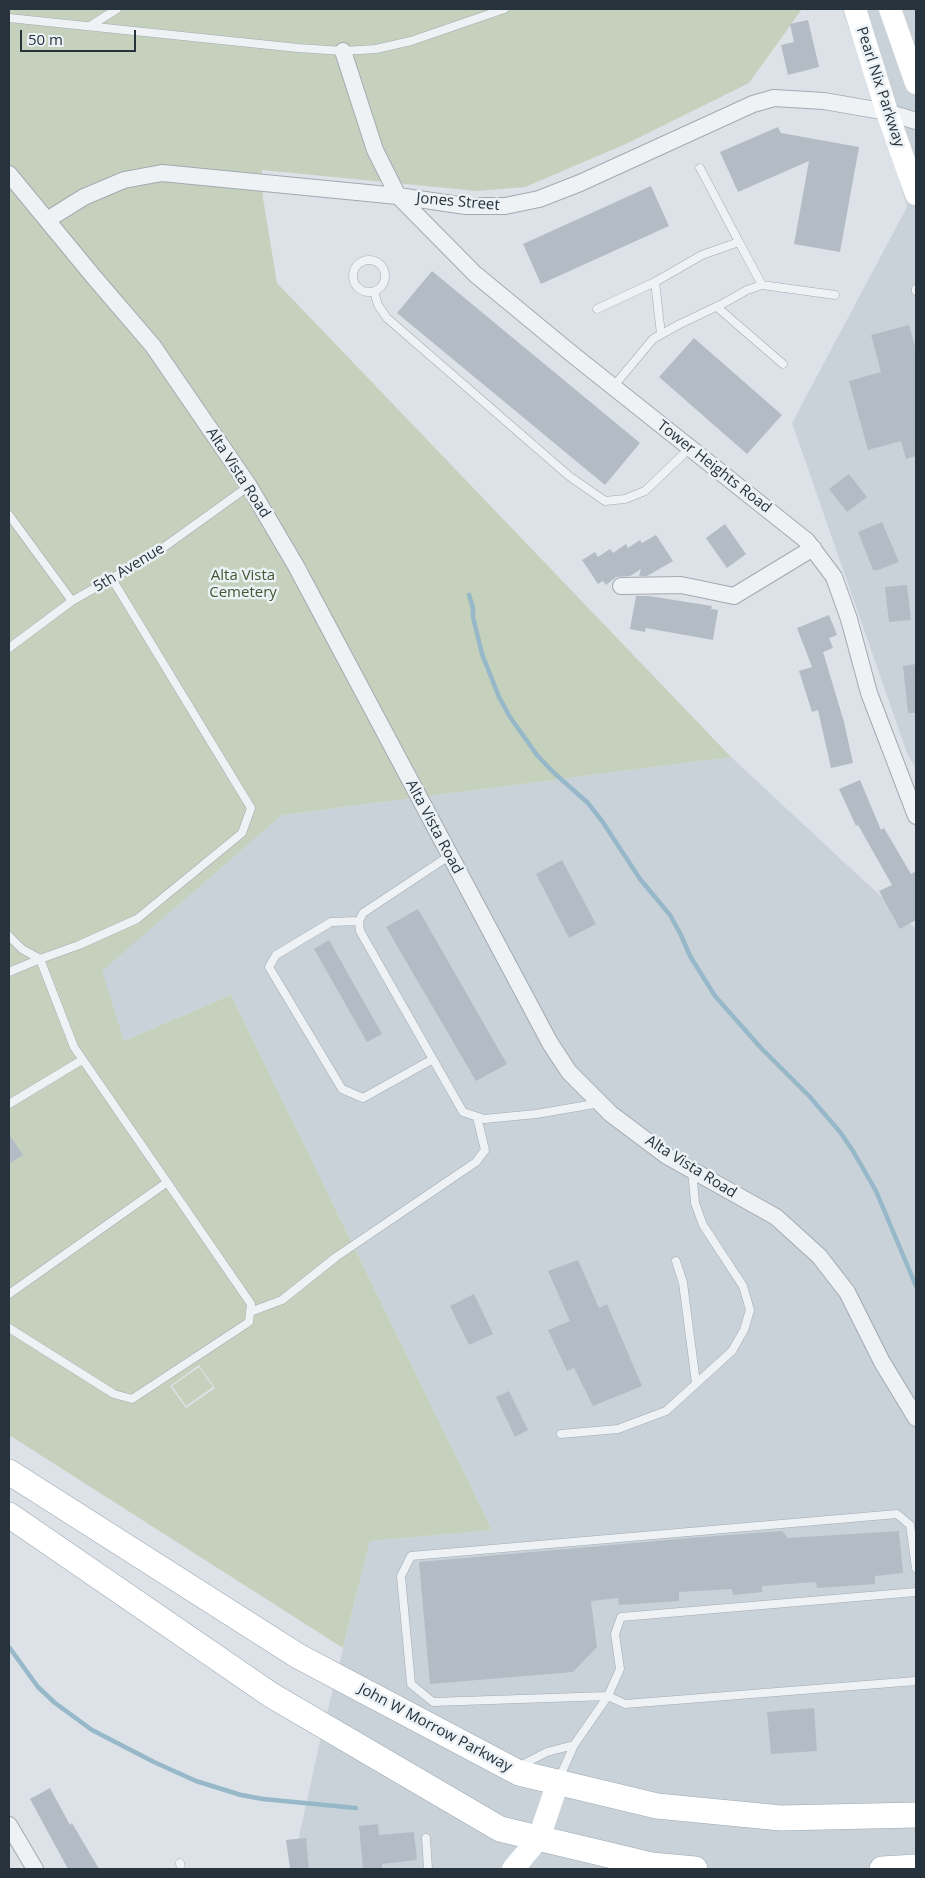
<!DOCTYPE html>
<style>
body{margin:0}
#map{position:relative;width:925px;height:1878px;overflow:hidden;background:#dce2e7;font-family:"Open Sans",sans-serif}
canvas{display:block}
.frame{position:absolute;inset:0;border:10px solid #26333d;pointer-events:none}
.scale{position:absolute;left:20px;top:30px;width:116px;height:22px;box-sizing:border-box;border:2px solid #26333d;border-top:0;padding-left:6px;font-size:15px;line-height:18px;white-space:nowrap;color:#26333d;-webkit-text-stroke:4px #ebf1f5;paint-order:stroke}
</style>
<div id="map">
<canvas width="925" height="1878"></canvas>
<div class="frame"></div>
<div class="scale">50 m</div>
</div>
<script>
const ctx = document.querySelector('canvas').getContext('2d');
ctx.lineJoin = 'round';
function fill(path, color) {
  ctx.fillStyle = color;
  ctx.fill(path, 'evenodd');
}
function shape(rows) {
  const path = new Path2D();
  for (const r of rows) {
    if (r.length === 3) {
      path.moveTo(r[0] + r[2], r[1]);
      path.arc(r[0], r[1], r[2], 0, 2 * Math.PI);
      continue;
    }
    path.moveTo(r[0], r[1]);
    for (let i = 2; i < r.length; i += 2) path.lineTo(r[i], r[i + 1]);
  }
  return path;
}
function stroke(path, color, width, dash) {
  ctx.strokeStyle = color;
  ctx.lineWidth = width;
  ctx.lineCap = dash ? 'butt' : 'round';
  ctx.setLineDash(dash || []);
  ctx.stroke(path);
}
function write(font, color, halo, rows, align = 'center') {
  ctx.font = font + ' "Open Sans",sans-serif';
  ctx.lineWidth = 5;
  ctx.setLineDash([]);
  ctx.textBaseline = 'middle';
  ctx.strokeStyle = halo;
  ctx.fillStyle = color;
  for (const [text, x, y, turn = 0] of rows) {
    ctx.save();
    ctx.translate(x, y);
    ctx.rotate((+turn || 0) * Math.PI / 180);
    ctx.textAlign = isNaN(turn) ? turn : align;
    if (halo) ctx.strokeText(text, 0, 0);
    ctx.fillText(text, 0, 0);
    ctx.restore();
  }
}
const built = shape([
 [842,9,916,9,916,769,907,753,792,423,907,207,883,125],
 [731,757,916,929,916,1869,292,1869,320,1741,370,1541,492,1530,231,995,124,1041,101,971,282,815]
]);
const green = shape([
 [9,9,802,9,749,83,628,143,525,187,477,191,262,170,263,198,277,283,731,757,282,815,102,971,124,1041,231,995,492,1530,370,1541,343,1648,9,1435],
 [199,1365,215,1388,186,1408,170,1386],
 [199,1367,213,1387,186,1406,172,1386]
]);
const stream = shape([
 [469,595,473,608,473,617,482,654,499,697,510,717,537,755,553,772,588,803,602,821,640,879,670,915,681,935,690,956,715,996,761,1048,810,1097,840,1132,853,1151,876,1191,916,1286],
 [9,1647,38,1687,55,1703,92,1730,154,1762,196,1781,241,1795,263,1799,356,1808]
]);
const building = shape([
 [808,20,819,67,788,75,781,45,794,42,790,24],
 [778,127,781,133,859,147,840,252,794,244,809,161,738,192,720,152],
 [651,186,669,226,541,284,523,244],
 [432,271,640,443,605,485,397,313],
 [909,325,916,350,916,456,906,459,901,441,868,450,849,381,881,372,871,335],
 [694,338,782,415,747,454,659,377],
 [849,474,867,497,847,512,829,489],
 [882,522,899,562,878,570,873,570,858,532],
 [725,524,746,554,727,568,706,538],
 [656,535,673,561,647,576,639,576,641,569,630,576,616,577,606,585,603,581,598,584,582,560,595,552,598,557,610,549,613,553,626,544,628,548,640,540,642,543],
 [907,585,911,620,889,622,885,587],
 [636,596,649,596,712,606,711,609,718,610,713,640,646,628,645,632,630,629],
 [829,615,837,635,829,638,833,648,823,652,844,722,853,763,831,768,818,710,812,712,799,671,812,667,797,628],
 [916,664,916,713,908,713,903,666],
 [860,780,881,830,884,828,911,874,916,871,916,920,900,929,879,891,892,885,858,825,856,826,839,789],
 [562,860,596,924,569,938,536,874],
 [418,909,507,1064,476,1081,386,927],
 [329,940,382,1034,367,1042,314,949],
 [9,1134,23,1155,9,1164],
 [578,1260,599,1308,607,1304,642,1386,593,1406,574,1368,567,1371,548,1330,570,1321,548,1271],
 [474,1294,493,1334,469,1345,450,1306],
 [509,1391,528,1430,515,1437,496,1397],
 [782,1531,788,1538,899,1531,903,1573,875,1576,875,1584,817,1588,816,1582,762,1586,762,1592,733,1595,732,1589,679,1592,679,1601,619,1605,618,1598,591,1601,597,1647,573,1672,430,1684,419,1562,690,1538],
 [814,1708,817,1751,771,1754,767,1712],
 [50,1788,70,1825,72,1823,99,1869,68,1869,30,1799],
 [378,1824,379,1835,414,1832,417,1860,382,1864,382,1869,363,1869,359,1826],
 [306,1838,309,1869,290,1869,286,1840]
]);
const lane = shape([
 [9,18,298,48,343,51,376,49,411,41,504,9],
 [90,26,117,9],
 [700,168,739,242],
 [369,276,16],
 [916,289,916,291],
 [374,291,378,305,387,318,569,476,605,501,625,499,645,491,690,448],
 [717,307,783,364],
 [597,309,655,282],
 [661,334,655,282,702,255,739,242,762,285],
 [613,387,653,339,678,325,724,303,747,290,762,285,835,295],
 [9,515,72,601],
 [9,648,72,601,153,555,249,486],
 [449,856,363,913,359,921,360,931,463,1112,484,1119,536,1114,600,1103],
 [359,921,331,922,276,955,269,967,342,1089,363,1098,433,1059],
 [9,936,22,949,40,959],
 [9,972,40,959],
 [9,1104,82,1060],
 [676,1261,683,1283,696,1383],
 [9,1294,166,1183],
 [250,1312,282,1300,336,1257,476,1162,485,1150,477,1117],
 [9,1328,114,1394,132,1399,249,1322,251,1304,74,1047,40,959,79,945,137,919,242,833,251,808,112,579],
 [561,1434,618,1429,666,1411,732,1351,744,1330,750,1310,743,1286,703,1225,695,1203,692,1170],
 [916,1568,910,1525,897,1514,411,1556,401,1576,411,1684,433,1702,608,1696,620,1669,615,1634,621,1617,916,1592],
 [518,1767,547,1752,574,1745],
 [559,1779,574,1745,608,1696,625,1704,916,1681],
 [426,1838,428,1869],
 [180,1863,181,1869]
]);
const street = shape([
 [343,51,375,150,398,196,475,274,572,354,807,541,834,577,849,619,869,693,916,816],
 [9,174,93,276,153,346,249,486,296,566,550,1043,569,1072,611,1114,667,1156,776,1217,819,1256,847,1292,882,1362,916,1418],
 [47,220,84,197,124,180,162,173,398,196,466,206,505,206,539,199,580,183,753,104,774,98,824,101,887,112,916,121],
 [621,586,681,585,734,596,813,548],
 [9,1825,35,1869]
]);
const secondary = shape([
 [855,9,887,112,916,194],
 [890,9,916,83],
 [513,1869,539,1838,558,1782]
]);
const primary = shape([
 [9,1472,298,1656,519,1773,657,1806,781,1818,916,1815],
 [9,1515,271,1695,500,1829,651,1865,695,1869],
 [882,1869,916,1867]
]);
const streetNames = [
 ["Pearl Nix Parkway",880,87,72],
 ["Jones Street",458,202,5],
 ["Tower Heights Road",714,467,38],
 ["Alta Vista Road",238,473,57],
 ["5th Avenue",129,568,-31],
 ["Alta Vista Road",434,827,62],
 ["Alta Vista Road",691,1167,32],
 ["John W Morrow Parkway",435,1728,28]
];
const parkNames = [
 ["Alta Vista",243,576],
 ["Cemetery",243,593]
];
fill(built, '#cad2d9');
fill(green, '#c6d1bd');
stroke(stream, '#96b8c8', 4.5);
fill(building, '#b3bcc4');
stroke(lane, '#a2aab1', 9);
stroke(street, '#a2aab1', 18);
stroke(primary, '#9ba9b3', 26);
stroke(lane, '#eff2f5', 8);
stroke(street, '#eff2f5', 16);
stroke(secondary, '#fff', 22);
stroke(primary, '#fff', 25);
write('15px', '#26333d', '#ebf1f5', streetNames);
write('15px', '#415933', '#ebf1f5', parkNames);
</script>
